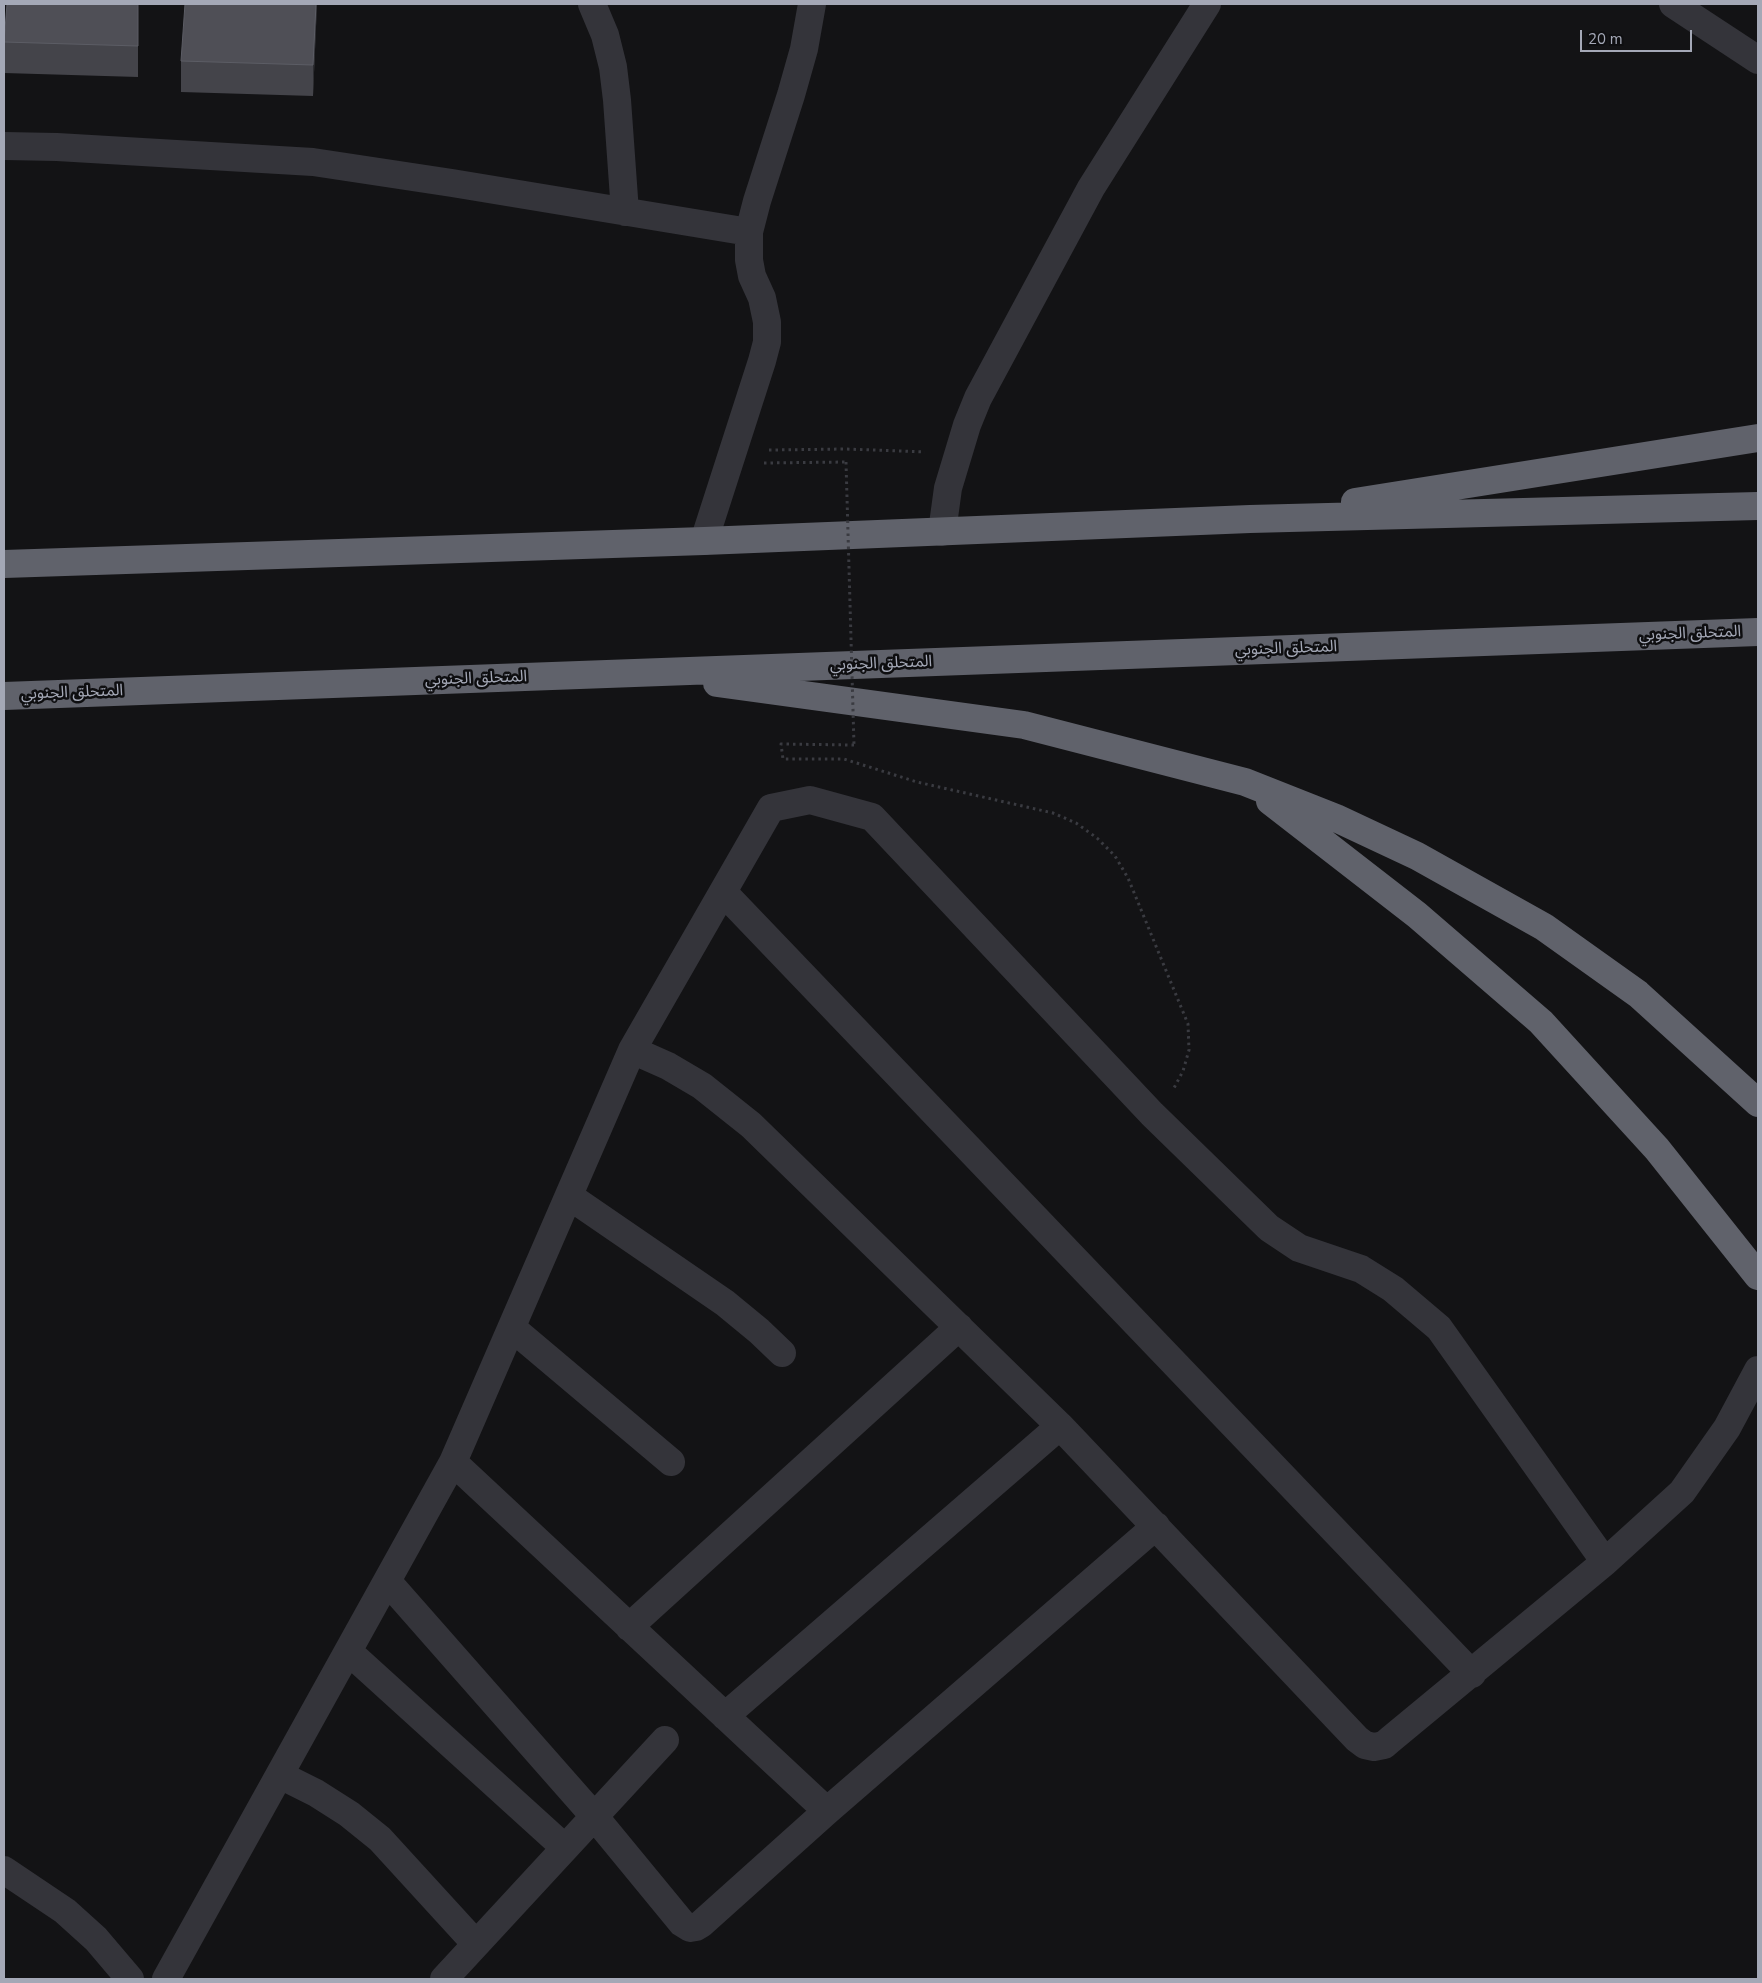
<!DOCTYPE html>
<meta charset="utf-8">
<style>
body{margin:0}
#map{position:relative;width:1762px;height:1983px;overflow:hidden;background:#131315;font-family:"Nunito Sans",sans-serif}
canvas{display:block}
.frame{position:absolute;inset:0;border:5px solid #a4a8b6;pointer-events:none}
.scale{position:absolute;left:1580px;top:30px;width:112px;height:22px;box-sizing:border-box;border:2px solid #a4a8b6;border-top:0;padding-left:6px;font-size:15px;line-height:18px;white-space:nowrap;color:#a4a8b6;-webkit-text-stroke:4px #0e0e10;paint-order:stroke}
</style>
<div id="map">
<canvas width="1762" height="1983"></canvas>
<div class="frame"></div>
<div class="scale">20 m</div>
</div>
<script>
const ctx = document.querySelector('canvas').getContext('2d');
ctx.lineJoin = 'round';
function shape(rows) {
  const path = new Path2D();
  for (const r of rows) {
    path.moveTo(r[0], r[1]);
    for (let i = 2; i < r.length; i += 2) path.lineTo(r[i], r[i + 1]);
  }
  return path;
}
function stroke(path, color, width, dash) {
  ctx.strokeStyle = color;
  ctx.lineWidth = width;
  ctx.lineCap = dash ? 'butt' : 'round';
  ctx.setLineDash(dash || []);
  ctx.stroke(path);
}
function fill(path, color) {
  ctx.fillStyle = color;
  ctx.fill(path, 'evenodd');
}
function write(font, color, halo, rows, align = 'center') {
  ctx.font = font + ' "Nunito Sans","Noto Sans Arabic",sans-serif';
  ctx.lineWidth = 5;
  ctx.setLineDash([]);
  ctx.textBaseline = 'middle';
  ctx.strokeStyle = halo;
  ctx.fillStyle = color;
  for (const [text, x, y, turn = 0] of rows) {
    ctx.save();
    ctx.translate(x, y);
    ctx.rotate((+turn || 0) * Math.PI / 180);
    ctx.textAlign = isNaN(turn) ? turn : align;
    if (halo) ctx.strokeText(text, 0, 0);
    ctx.fillText(text, 0, 0);
    ctx.restore();
  }
}
const path = shape([
 [769,450,846,449,925,452],
 [764,463,846,462],
 [854,745,781,744,783,759,844,759,917,782,1053,813,1076,823,1097,838,1115,856,1128,878,1188,1024,1189,1050,1183,1071,1174,1088]
]);
const minor = shape([
 [592,4,605,35,613,67,617,100,625,212],
 [1673,4,1758,60],
 [4,146,57,147,313,162,452,183,749,232],
 [942,532,948,488,967,425,978,398,1091,188,1207,4],
 [704,541,762,361,767,342,767,322,762,298,752,276,749,260,749,232,757,201,791,95,804,49,812,4],
 [723,892,1472,1674],
 [632,1050,668,1066,702,1086,751,1125,1060,1426,1357,1739,1365,1745,1374,1747,1384,1745,1391,1739,1605,1562,1682,1492,1727,1428,1758,1370],
 [569,1196,725,1303,759,1331,782,1353],
 [512,1328,671,1462],
 [453,1462,827,1811],
 [388,1582,594,1816,682,1923,690,1928,696,1927,701,1924,827,1811,1156,1526],
 [629,1627,959,1327],
 [349,1652,565,1848],
 [725,1716,1060,1426],
 [280,1775,316,1793,349,1814,380,1839,476,1944],
 [166,1979,453,1462,632,1050,771,808,810,800,872,817,1152,1114,1269,1228,1299,1248,1361,1269,1393,1289,1439,1328,1605,1562],
 [444,1979,665,1740]
]);
const tertiary = shape([
 [4,1870,65,1911,96,1939,130,1979]
]);
const motorway = shape([
 [1355,502,1758,438],
 [4,564,704,541,1250,519,1758,506],
 [717,683,1024,725,1245,782,1336,818,1417,856,1544,927,1638,994,1758,1103],
 [4,696,1758,632],
 [1270,801,1417,915,1541,1022,1657,1149,1758,1276]
]);
const pathBridge = shape([
 [846,462,854,745]
]);
const wall = shape([
 [138,4,138,77,4,73,4,42],
 [317,4,313,96,181,92,181,61]
]);
const shadedWall = shape([
 [316,4,317,4,313,96,313,65]
]);
const building = shape([
 [7,4,138,4,138,46,4,42,7,4],
 [185,4,316,4,313,65,181,61,185,4]
]);
const streetNames = [
 ["المتحلق الجنوبي",1690,634,-2],
 ["المتحلق الجنوبي",1286,649,-2],
 ["المتحلق الجنوبي",881,664,-2],
 ["المتحلق الجنوبي",476,679,-2],
 ["المتحلق الجنوبي",72,693,-2]
];
stroke(path, '#3a3b41', 3, [2.5, 4]);
stroke(minor, '#34343a', 28);
stroke(tertiary, '#34343a', 28);
stroke(motorway, '#60626b', 28);
stroke(pathBridge, '#3a3b41', 3, [2.5, 4]);
fill(wall, '#44444a');
fill(shadedWall, '#2c2c30');
fill(building, '#4f4f56');
stroke(building, '#5c5d65', 1);
write('16px', '#a4a8b6', '#0e0e10', streetNames);
</script>
